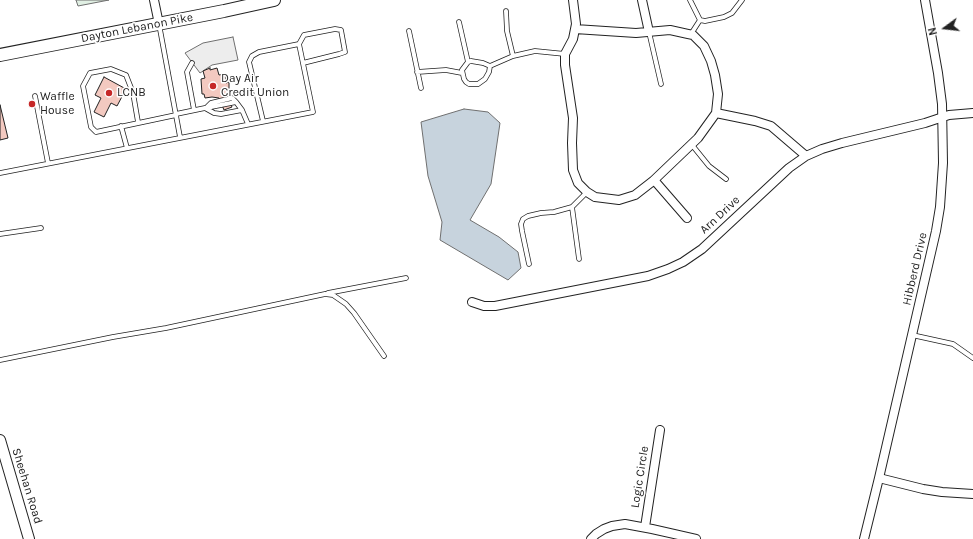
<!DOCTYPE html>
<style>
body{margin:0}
#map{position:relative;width:973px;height:539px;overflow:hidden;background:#fff;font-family:Karla,sans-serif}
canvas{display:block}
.north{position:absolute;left:925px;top:8px;width:40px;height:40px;-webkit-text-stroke:3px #fff;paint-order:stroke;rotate:255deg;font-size:11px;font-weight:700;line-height:16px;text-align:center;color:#222}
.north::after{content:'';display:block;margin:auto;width:14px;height:18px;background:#222;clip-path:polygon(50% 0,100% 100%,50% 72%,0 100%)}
</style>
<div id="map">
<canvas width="973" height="539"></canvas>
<div class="north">N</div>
</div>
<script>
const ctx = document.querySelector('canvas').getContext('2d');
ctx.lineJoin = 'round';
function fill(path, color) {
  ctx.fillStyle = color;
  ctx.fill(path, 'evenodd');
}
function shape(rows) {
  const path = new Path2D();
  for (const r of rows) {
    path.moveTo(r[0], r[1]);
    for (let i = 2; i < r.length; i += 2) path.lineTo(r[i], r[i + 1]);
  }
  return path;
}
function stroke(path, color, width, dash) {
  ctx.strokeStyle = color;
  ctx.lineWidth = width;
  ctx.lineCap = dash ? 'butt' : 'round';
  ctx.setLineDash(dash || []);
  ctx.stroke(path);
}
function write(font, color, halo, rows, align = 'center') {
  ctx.font = font + ' Karla,sans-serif';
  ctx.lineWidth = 3;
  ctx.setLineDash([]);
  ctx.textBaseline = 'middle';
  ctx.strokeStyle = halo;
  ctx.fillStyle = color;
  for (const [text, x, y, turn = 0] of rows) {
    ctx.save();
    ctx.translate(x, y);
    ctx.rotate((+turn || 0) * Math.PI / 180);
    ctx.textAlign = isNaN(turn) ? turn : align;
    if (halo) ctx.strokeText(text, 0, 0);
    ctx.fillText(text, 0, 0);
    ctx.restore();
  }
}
const green = shape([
 [76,0,109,0,78,6,76,0]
]);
const parking = shape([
 [233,37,238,60,212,65,200,73,185,53,203,43,233,37]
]);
const water = shape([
 [464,109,488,112,500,123,491,184,470,220,499,237,518,252,521,268,508,280,440,240,442,222,428,176,421,122,464,109]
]);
const building = shape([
 [210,68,210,70,217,68,219,75,225,74,226,83,229,82,229,93,226,94,232,107,224,110,219,98,212,97,205,98,204,94,202,94,201,79,205,78,203,71,210,68],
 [104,77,126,89,117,106,111,103,104,117,94,112,101,98,95,95,104,77],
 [0,105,8,138,0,140,0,105]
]);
const service = shape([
 [690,0,700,20,691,34],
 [506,11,507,31,513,56],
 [700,20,705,21,724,17,732,13,742,0],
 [459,22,468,62],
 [159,24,180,137],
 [409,31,421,88],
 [649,32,661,84],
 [299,44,304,35,335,29,341,30,345,52,339,54,303,63],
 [192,63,187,72,194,110],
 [490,66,483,63,471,61,468,62,462,70,464,79,466,82,469,84,478,84,485,79,489,72,490,66,513,56,535,51,565,54],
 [417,72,446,70,462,73],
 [35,96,48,163],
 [206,108,236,102,242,110],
 [206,108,211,103,232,98,236,102],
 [176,114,205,108,214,113,221,114,242,110,248,124],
 [138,122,133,93,126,75,111,69,90,73,83,86,91,127,96,132,176,115],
 [121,126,127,148],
 [692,145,709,166,726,179],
 [0,173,313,112,299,44,259,52,252,56,249,62,263,121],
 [572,207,579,259],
 [0,234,41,228],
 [529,264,522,231,521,224,523,219,528,216,541,213,554,212,572,207,587,192],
 [328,293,406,278],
 [912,335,953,344,973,358],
 [0,360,113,337,166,328,325,294,333,295,346,304,354,313,384,356]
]);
const minor = shape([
 [154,0,159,24],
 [573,0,576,24,573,39,565,54,565,65,573,118,572,143,573,170,578,183,587,192,595,197,619,200,635,195,653,181,698,138,716,113,718,94,715,75,711,61,704,46,693,35,688,34,670,30,636,33,575,29],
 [642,0,649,32],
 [716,113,755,121,771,126,806,156],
 [654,180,687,218],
 [472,302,484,306,495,306,648,276,668,269,683,262,702,249,789,168,806,156,822,149,842,143,925,123,949,115,973,113],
 [879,478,923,489,942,492,973,494],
 [645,527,660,430],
 [591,539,596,534,604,529,612,526,625,524,652,529,696,539],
 [864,539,879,478,936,231,940,207,943,163,942,104,938,73,925,0]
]);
const tertiary = shape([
 [0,440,29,539]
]);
const primary = shape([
 [0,55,224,11,274,0]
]);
const markers = [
 [213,86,4,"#c62828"],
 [109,93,4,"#c62828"],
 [32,104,4,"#c62828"]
];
const streetNames = [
 ["Dayton Lebanon Pike",137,28,-11],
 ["Arn Drive",720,215,-43],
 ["Hibberd Drive",915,269,-77],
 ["Logic Circle",640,477,-81],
 ["Sheehan Road",27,486,73]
];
const poiNames = [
 ["Day Air",221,79],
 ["Credit Union",221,93],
 ["LCNB",117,93],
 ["Waffle",40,97],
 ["House",40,111]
];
fill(green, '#e0efe3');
stroke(green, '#6f6f6f', 1);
fill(parking, '#ededed');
stroke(parking, '#6f6f6f', 1);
fill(water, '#c7d3dd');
stroke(water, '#6f6f6f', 1);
fill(building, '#f3c9c0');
stroke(building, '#222', 1);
stroke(service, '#222', 5.5);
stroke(minor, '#222', 10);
stroke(tertiary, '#222', 12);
stroke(primary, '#222', 14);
stroke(service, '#fff', 4);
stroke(minor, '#fff', 8);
stroke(tertiary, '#fff', 10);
stroke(primary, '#fff', 12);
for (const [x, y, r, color] of markers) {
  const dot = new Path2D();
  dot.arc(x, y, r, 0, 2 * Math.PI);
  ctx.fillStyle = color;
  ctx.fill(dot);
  stroke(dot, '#fff', 1.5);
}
write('12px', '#222', '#fff', streetNames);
write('12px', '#222', '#fff', poiNames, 'left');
</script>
